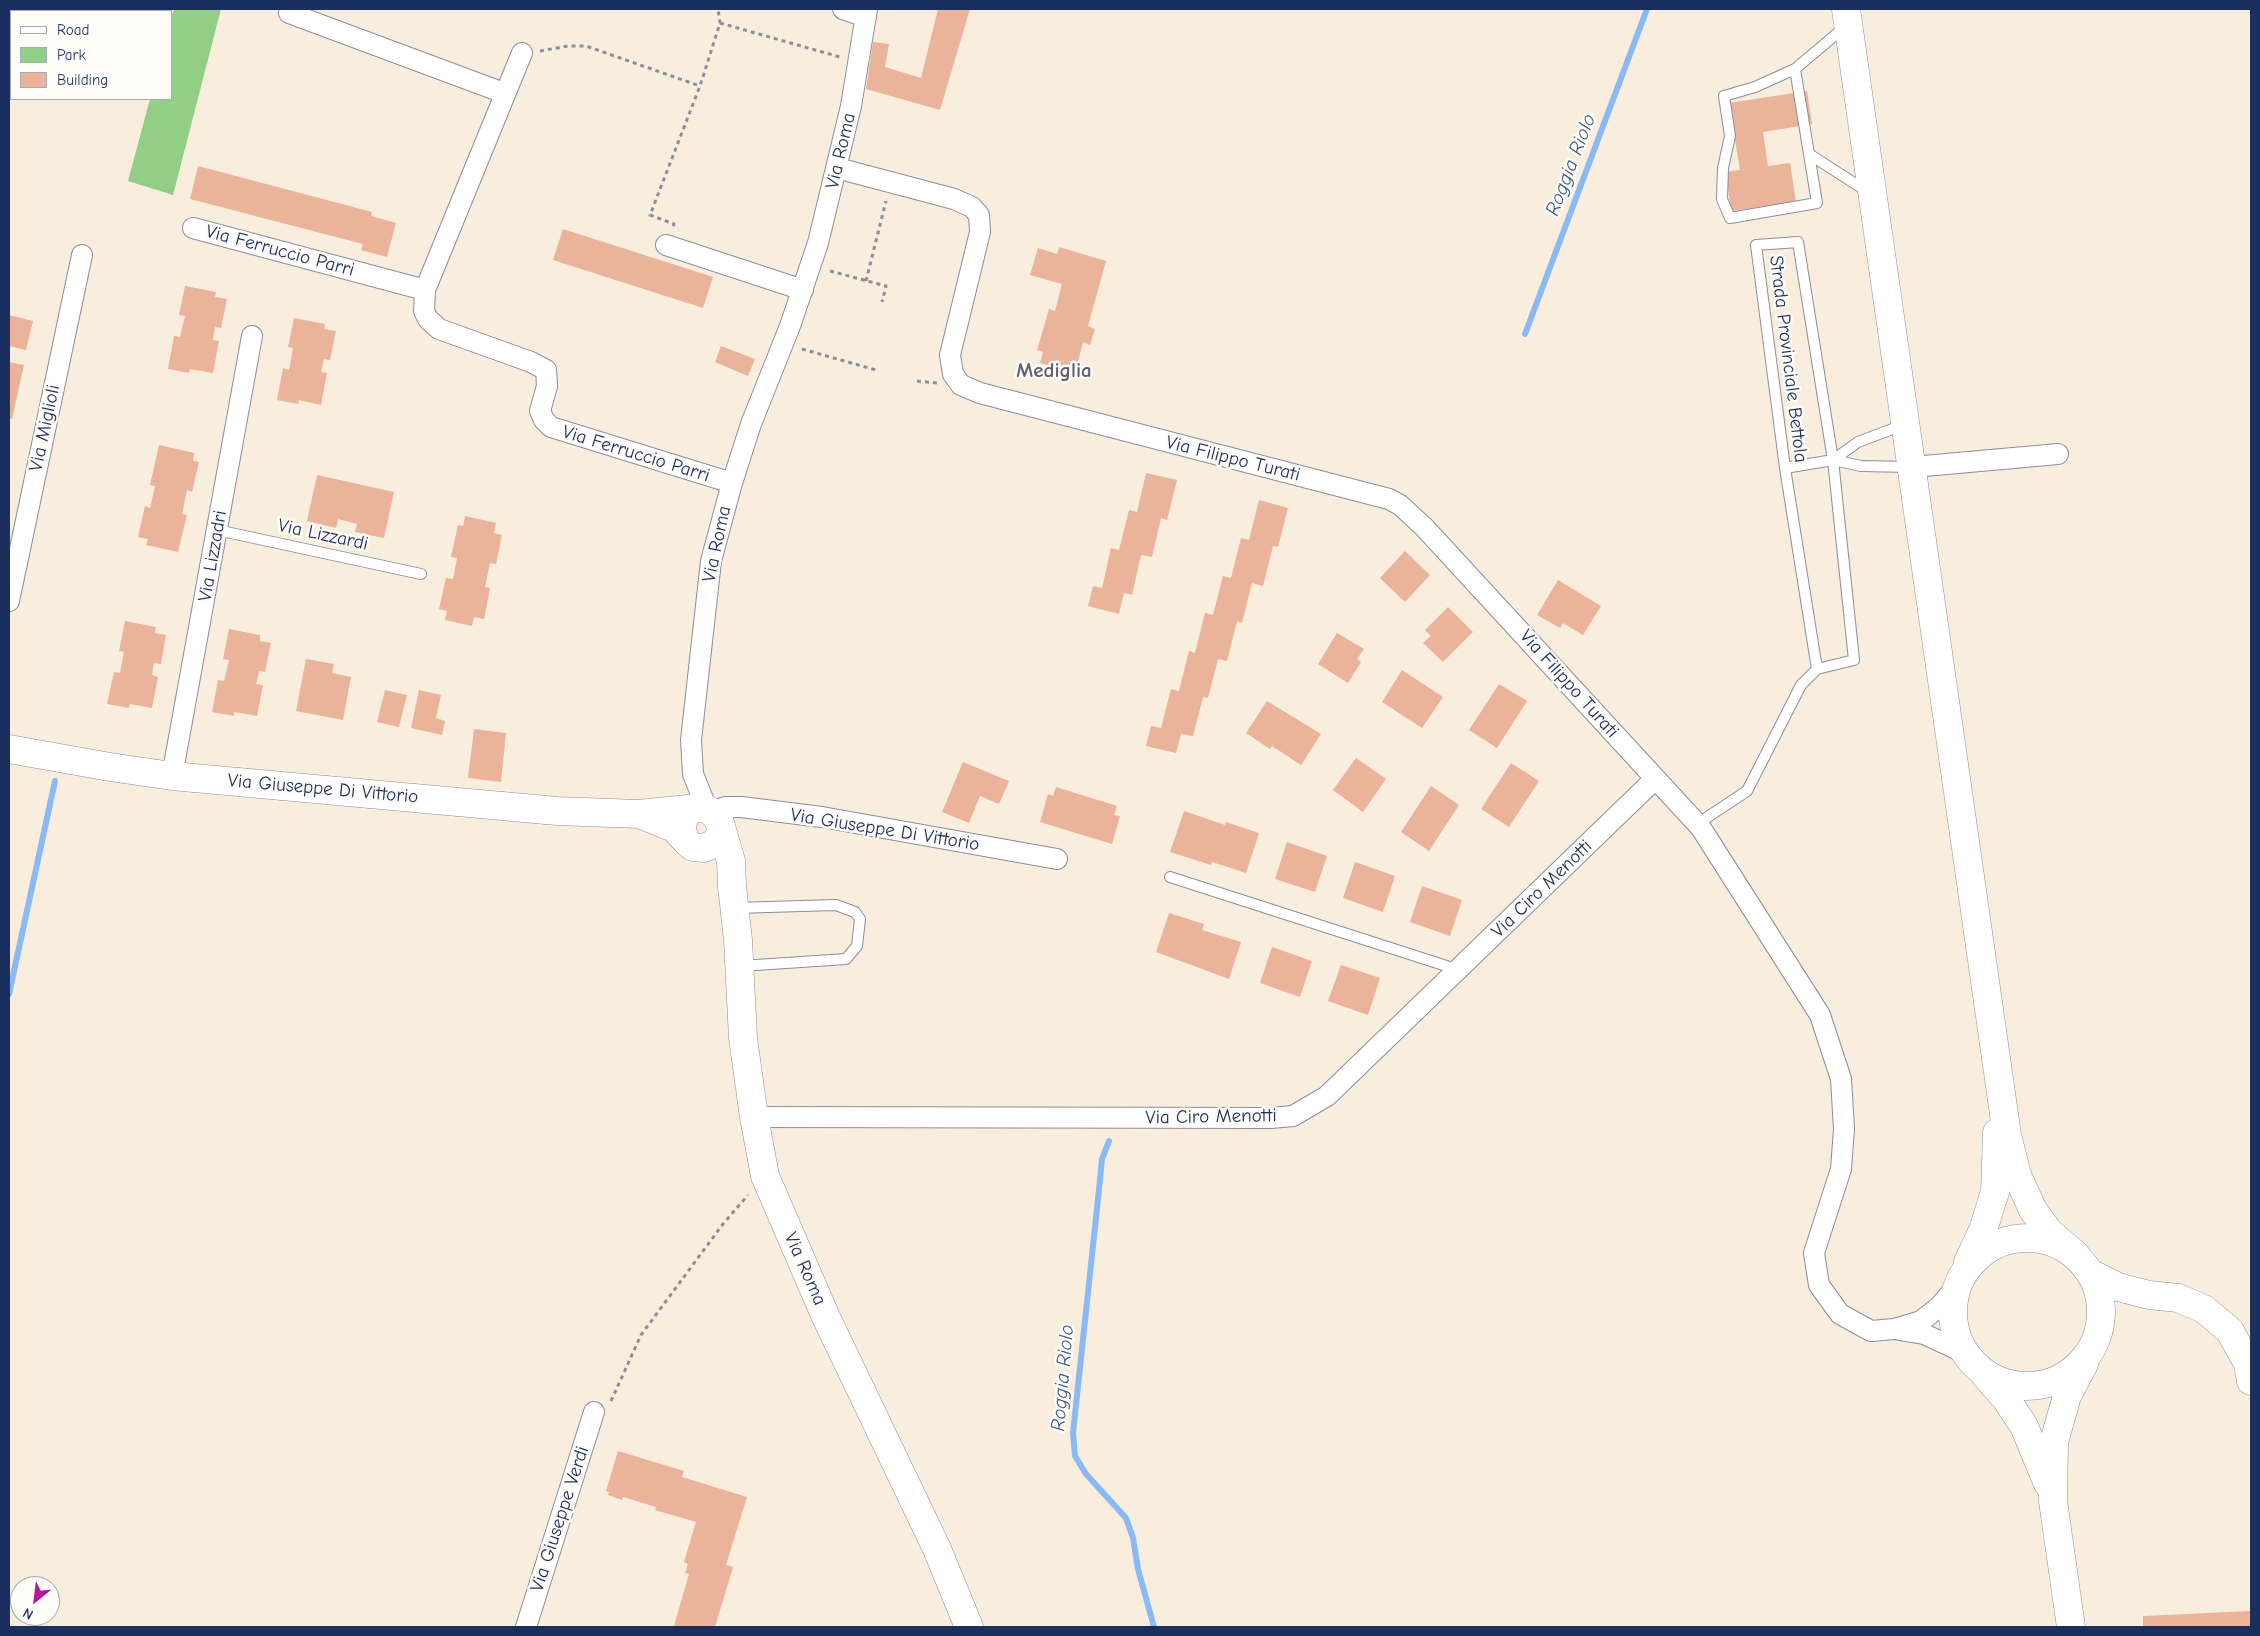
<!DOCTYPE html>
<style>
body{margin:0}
#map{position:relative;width:2260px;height:1636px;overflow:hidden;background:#f9eddd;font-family:"Comic Neue",sans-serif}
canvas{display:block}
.frame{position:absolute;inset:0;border:10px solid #1b2f5e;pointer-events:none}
.legend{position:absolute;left:10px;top:10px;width:162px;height:90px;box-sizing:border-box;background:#fdfcf7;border:1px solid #a3aaba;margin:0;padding:6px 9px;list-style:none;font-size:15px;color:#1b2f5e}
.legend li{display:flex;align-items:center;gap:10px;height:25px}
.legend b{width:25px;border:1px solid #a3aaba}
.north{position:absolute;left:10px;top:1576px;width:50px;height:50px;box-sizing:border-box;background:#fdfcf7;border:1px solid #a3aaba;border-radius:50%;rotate:209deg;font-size:14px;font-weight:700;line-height:20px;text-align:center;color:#1b2f5e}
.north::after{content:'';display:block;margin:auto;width:18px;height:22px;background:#b5179e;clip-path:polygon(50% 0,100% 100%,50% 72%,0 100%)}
</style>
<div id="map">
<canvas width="2260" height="1636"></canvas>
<div class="frame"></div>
<ul class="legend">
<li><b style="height:6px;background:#fff"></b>Road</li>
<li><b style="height:14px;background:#91cf86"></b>Park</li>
<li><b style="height:14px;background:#eab39a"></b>Building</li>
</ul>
<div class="north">N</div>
</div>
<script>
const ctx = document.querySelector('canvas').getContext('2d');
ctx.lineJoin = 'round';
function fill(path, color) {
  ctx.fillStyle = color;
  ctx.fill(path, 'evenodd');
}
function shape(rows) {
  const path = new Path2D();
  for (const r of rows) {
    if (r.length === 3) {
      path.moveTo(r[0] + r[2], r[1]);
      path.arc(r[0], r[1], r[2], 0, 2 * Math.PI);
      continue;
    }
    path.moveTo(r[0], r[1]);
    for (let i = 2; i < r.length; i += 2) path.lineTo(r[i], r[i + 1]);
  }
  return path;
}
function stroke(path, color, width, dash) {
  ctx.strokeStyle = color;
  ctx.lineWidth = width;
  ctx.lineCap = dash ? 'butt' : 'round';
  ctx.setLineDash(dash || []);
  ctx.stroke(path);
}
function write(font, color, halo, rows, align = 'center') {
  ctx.font = font + ' "Comic Neue",sans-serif';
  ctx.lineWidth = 5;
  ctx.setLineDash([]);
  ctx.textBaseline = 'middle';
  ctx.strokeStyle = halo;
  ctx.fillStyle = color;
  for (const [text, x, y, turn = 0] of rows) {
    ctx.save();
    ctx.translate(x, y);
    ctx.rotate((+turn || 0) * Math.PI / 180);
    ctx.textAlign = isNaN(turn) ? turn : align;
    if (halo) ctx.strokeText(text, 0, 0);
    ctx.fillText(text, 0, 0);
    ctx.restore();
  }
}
const green = shape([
 [174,9,221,9,173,195,128,181,150,99,171,99,171,18]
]);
const stream = shape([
 [1525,334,1647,9],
 [9,994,55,781],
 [1109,1141,1102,1159,1100,1180,1073,1433,1075,1456,1086,1474,1126,1518,1133,1538,1138,1569,1154,1627]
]);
const building = shape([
 [938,9,970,9,940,110,866,89,873,42,889,44,885,67,921,78],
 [1807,91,1812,124,1763,132,1768,166,1790,163,1796,202,1731,211,1726,172,1740,170,1729,103],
 [198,166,372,212,371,216,396,223,387,257,361,250,363,244,190,199],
 [563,229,713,277,703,308,553,260],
 [1059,247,1106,261,1088,326,1095,329,1090,345,1083,342,1075,373,1040,363,1043,352,1037,350,1049,309,1055,311,1062,284,1030,275,1038,248,1057,254],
 [185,286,216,292,215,297,227,299,221,328,215,327,214,333,213,340,219,341,213,373,190,369,189,373,168,369,174,336,180,337,185,316,179,315],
 [9,315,33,321,26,350,9,346],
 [294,318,325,324,324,329,336,331,330,360,324,359,321,372,327,373,321,405,299,400,298,404,277,400,283,368,289,370,293,348,288,347],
 [721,346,755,359,748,376,715,362],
 [9,362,24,365,12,419,9,418],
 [159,445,194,453,193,461,199,462,192,492,187,490,182,514,187,515,178,552,146,545,148,539,138,537,145,506,150,508,155,486,150,485],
 [1146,473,1177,480,1167,520,1161,518,1152,557,1141,555,1132,595,1124,593,1119,614,1088,606,1093,586,1102,588,1111,548,1119,550,1129,510,1137,512],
 [317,475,394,492,384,538,355,532,357,524,338,519,336,528,307,521],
 [1259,500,1288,508,1278,547,1273,546,1263,586,1252,583,1242,623,1237,621,1227,661,1218,659,1208,698,1203,697,1193,736,1181,734,1176,753,1146,746,1151,726,1161,728,1171,689,1179,691,1189,651,1195,653,1205,613,1213,615,1223,576,1231,578,1241,538,1249,540],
 [465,516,496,523,494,533,502,535,496,564,490,563,485,587,490,588,484,619,474,617,472,626,445,620,447,611,439,609,446,578,453,579,457,558,451,557,458,525,463,526],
 [1405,551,1430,575,1405,602,1380,578],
 [1558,580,1601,606,1583,635,1563,623,1560,628,1537,615],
 [1448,607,1473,632,1443,662,1423,643,1431,636,1425,630],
 [125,621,156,627,155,633,166,635,161,664,154,663,153,668,152,675,158,677,152,708,130,704,129,708,107,704,114,672,120,673,124,652,119,651],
 [229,629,260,635,260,641,271,643,265,672,259,671,258,676,256,684,263,685,257,716,234,712,234,716,212,712,218,680,224,681,229,660,223,659],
 [1337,633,1364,649,1357,659,1361,662,1348,683,1318,664],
 [306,659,334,664,332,673,351,677,343,720,296,711],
 [1402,670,1443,697,1422,728,1382,702],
 [1499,684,1527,701,1497,748,1469,730],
 [385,690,407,695,399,727,377,722],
 [419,690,441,695,436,718,445,721,442,735,411,728],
 [1267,701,1321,734,1301,765,1272,746,1270,749,1246,733],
 [474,729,506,733,501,782,468,778],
 [1356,758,1386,779,1363,812,1333,790],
 [963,762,1009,781,999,804,980,796,969,823,942,812],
 [1511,763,1539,781,1509,827,1481,809],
 [1431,786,1459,805,1429,851,1401,832],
 [1056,787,1117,806,1114,815,1120,816,1112,844,1040,822,1048,794,1053,796],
 [1184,811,1225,825,1226,822,1259,833,1246,873,1212,862,1211,865,1170,852],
 [1287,842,1327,856,1315,892,1275,879],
 [1355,862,1395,876,1383,912,1343,898],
 [1422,886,1462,900,1450,936,1410,922],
 [1169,913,1204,924,1202,930,1241,942,1229,979,1156,952],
 [1272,947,1312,961,1300,997,1260,983],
 [1341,965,1380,978,1368,1015,1328,1001],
 [618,1451,684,1471,682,1477,747,1497,726,1565,733,1567,715,1627,674,1626,689,1574,685,1573,688,1564,684,1562,696,1522,655,1510,656,1507,623,1497,622,1500,608,1495,609,1492,606,1491],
 [2251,1611,2251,1627,2143,1627,2143,1616]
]);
const path = shape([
 [720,23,840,57],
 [540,51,568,46,586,46,700,86],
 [673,226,674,224,650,215,700,86,720,23,718,9],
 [830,271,886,286,882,302],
 [866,281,886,201],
 [802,349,876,370],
 [917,381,937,383],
 [611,1401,641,1335,723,1224,748,1195]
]);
const lane = shape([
 [1846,26,1795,69,1809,154,1868,192],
 [1795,69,1755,87,1724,96,1730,136,1723,168,1722,199,1730,218,1817,203,1809,154],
 [1833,460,1858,442,1903,425],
 [1785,468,1833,460,1861,466,1910,467],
 [217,530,421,574],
 [1697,824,1747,791,1801,685,1817,669,1854,660,1833,460,1798,242,1756,245,1785,468,1817,669],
 [1170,877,1459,970],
 [735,908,836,905,855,912,860,919,857,946,846,959,741,966]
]);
const street = shape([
 [843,9,866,17],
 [289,13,504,93],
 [837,168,954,199,972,207,979,215,980,232,950,355,953,374,961,385,980,393,1389,499,1400,505,1424,527,1701,828,1820,1015,1841,1079,1844,1129,1841,1169,1814,1253,1819,1285,1840,1314,1871,1331,1894,1329,1921,1321,1939,1307,1957,1286],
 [193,228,425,290,424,311,428,319,439,329,531,362,546,370,547,386,540,411,544,420,551,427,732,483],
 [666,245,803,290],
 [425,290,522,53],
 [1913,467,2058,454],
 [9,601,82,255],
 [172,776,252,336],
 [707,809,693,774,691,740,711,561,732,483,751,424,790,326,818,243,851,106,867,9],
 [713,812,725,807,741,807,822,817,1057,859],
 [754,1117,1271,1118,1293,1116,1327,1096,1655,779],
 [1899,1330,1924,1334,1965,1353],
 [526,1627,594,1412]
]);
const secondary = shape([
 [1846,9,2007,1135,2017,1175,2033,1210,2050,1233,2076,1255],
 [9,749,110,767,172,776,557,811,639,814,698,808],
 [642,815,674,828,688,843,693,847,704,848,713,844,719,838,721,828,717,816,705,808,696,808,688,812,681,824,684,838],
 [720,823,731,861,732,886,738,940,743,1038,754,1117,765,1176,825,1315,937,1549,969,1627],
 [2027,1312,74],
 [1968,1262,1983,1230,1995,1192,1997,1133],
 [2092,1274,2118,1287,2149,1295,2178,1298,2204,1309,2230,1331,2248,1364,2251,1381],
 [1985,1375,2006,1399,2024,1426,2048,1484],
 [2071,1627,2053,1501,2054,1442,2067,1396,2084,1364]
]);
const streetNames = [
 ["Via Roma",841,151,-77],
 ["Via Ferruccio Parri",280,251,15],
 ["Strada Provinciale Bettola",1788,359,83],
 ["Via Miglioli",45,428,-78],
 ["Via Ferruccio Parri",636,454,17],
 ["Via Filippo Turati",1233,459,14],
 ["Via Lizzardi",323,535,12],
 ["Via Roma",717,544,-78],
 ["Via Lizzadri",213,556,-80],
 ["Via Filippo Turati",1569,684,48],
 ["Via Giuseppe Di Vittorio",323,789,5],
 ["Via Giuseppe Di Vittorio",885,830,9],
 ["Via Ciro Menotti",1542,889,-44],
 ["Via Ciro Menotti",1211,1117,-1],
 ["Via Roma",805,1269,66],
 ["Via Giuseppe Verdi",560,1519,-72]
];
const waterNames = [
 ["Roggia Riolo",1571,165,-69],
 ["Roggia Riolo",1063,1378,-85]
];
const quarterNames = [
 ["Mediglia",1054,371]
];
fill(green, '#91cf86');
stroke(stream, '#89baf5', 6);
fill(building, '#eab39a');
stroke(lane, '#8a8e9e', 12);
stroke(street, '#8a8e9e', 22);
stroke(secondary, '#8a8e9e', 29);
stroke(path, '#8a8e9e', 3, [4, 4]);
stroke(lane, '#fff', 10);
stroke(street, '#fff', 20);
stroke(secondary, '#fff', 28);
write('19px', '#1b2f5e', '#fdfcf7', streetNames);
write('italic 20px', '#3c598b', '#fdfcf7', waterNames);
write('bold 21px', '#635d73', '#fdfcf7', quarterNames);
</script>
